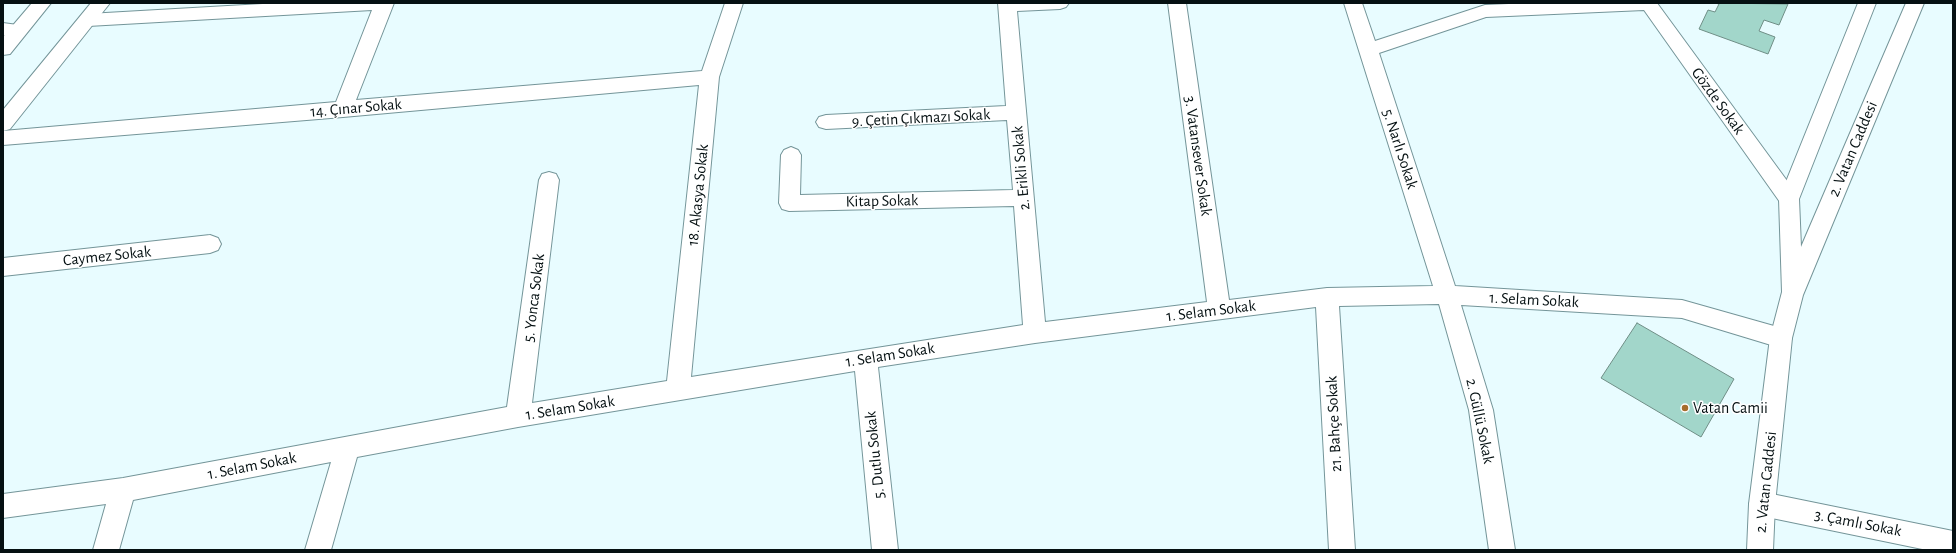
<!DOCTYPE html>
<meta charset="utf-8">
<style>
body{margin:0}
#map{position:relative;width:1956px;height:553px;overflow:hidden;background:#e8fcff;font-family:"Alegreya Sans",sans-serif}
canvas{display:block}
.frame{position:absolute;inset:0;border:4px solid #051012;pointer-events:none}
</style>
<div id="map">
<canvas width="1956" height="553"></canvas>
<div class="frame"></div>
</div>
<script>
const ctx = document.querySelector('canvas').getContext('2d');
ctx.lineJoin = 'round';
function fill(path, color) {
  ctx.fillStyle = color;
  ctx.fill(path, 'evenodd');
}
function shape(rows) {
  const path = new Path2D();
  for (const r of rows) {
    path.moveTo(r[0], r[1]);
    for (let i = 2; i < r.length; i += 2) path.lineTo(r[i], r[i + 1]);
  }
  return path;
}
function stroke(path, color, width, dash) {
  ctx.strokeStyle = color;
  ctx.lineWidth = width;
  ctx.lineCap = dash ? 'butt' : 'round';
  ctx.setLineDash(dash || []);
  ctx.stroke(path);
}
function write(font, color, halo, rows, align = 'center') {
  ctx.font = font + ' "Alegreya Sans",sans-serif';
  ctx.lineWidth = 3;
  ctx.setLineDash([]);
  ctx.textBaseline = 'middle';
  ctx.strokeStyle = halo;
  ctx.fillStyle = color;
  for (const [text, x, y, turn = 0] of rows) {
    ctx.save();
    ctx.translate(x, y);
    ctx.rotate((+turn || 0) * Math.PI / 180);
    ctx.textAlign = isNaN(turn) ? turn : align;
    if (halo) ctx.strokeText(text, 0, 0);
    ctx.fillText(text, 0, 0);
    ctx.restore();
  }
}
const building = shape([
 [1715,3,1788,4,1779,25,1764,20,1759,31,1775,37,1768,54,1699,29,1708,10,1715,12,1719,4,1715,3],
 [1637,323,1734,379,1701,437,1601,378,1637,323]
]);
const minor = shape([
 [280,3,394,3,356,100,702,71,725,3,743,3,719,77,691,377,1023,325,1014,206,789,211,782,209,779,203,781,155,784,150,791,147,798,150,801,155,800,195,1013,190,1007,120,826,129,819,127,816,122,819,117,826,115,1006,106,998,3,1069,3,1066,7,1060,9,1017,11,1045,322,1207,302,1168,3,1186,3,1229,300,1327,288,1433,286,1344,3,1362,3,1375,41,1485,5,1532,3,1657,3,1796,193,1799,199,1796,205,1789,207,1782,205,1644,10,1486,17,1379,53,1455,286,1682,300,1781,328,1789,331,1792,338,1789,345,1781,348,1682,318,1461,305,1493,410,1515,550,1489,550,1469,410,1439,304,1339,306,1355,550,1329,550,1316,307,1035,343,878,367,898,550,872,550,855,371,518,427,357,457,331,550,305,550,331,462,133,500,119,550,93,550,106,504,3,518,3,494,123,478,507,407,539,180,542,174,549,172,556,174,559,180,532,403,667,381,699,85,343,117,3,145,3,131,336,102,372,10,88,26,82,24,79,20,82,16,88,14,280,3],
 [3,23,25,26,28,30,25,34,19,36,3,35,3,23],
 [210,235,218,238,221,244,218,250,210,253,3,276,3,258,210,235],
 [1762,492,1953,531,1953,550,1927,550,1762,516,1753,512,1749,504,1753,496,1762,492]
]);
const major = shape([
 [32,3,51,3,10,54,3,55,3,37,32,3],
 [91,3,110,3,10,129,3,131,3,110,91,3],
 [1858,3,1876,3,1799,199,1801,247,1906,3,1924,3,1803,295,1792,338,1775,504,1773,550,1747,550,1749,504,1770,338,1782,292,1779,199,1858,3]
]);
const markers = [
 [1685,408,4,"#a66d2c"]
];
const streetNames = [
 ["Gözde Sokak",1718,101,54],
 ["14. Çınar Sokak",356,108,-5],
 ["9. Çetin Çıkmazı Sokak",921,118,-3],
 ["5. Narlı Sokak",1400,149,72],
 ["2. Vatan Caddesi",1853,149,-67],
 ["3. Vatansever Sokak",1198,156,82],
 ["2. Erikli Sokak",1021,168,-95],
 ["18. Akasya Sokak",698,195,-84],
 ["Kitap Sokak",882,201,-1],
 ["Caymez Sokak",107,256,-6],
 ["5. Yonca Sokak",534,298,-83],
 ["1. Selam Sokak",1534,300,3],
 ["1. Selam Sokak",1211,311,-7],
 ["1. Selam Sokak",890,355,-9],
 ["1. Selam Sokak",570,408,-9],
 ["2. Güllü Sokak",1480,421,78],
 ["21. Bahçe Sokak",1334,424,-93],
 ["5. Dutlu Sokak",875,455,-96],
 ["1. Selam Sokak",252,466,-11],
 ["2. Vatan Caddesi",1766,482,-84],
 ["3. Çamlı Sokak",1858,523,11]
];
const poiNames = [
 ["Vatan Camii",1693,408]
];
fill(building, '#a2d6ca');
stroke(building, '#6f8e86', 1);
stroke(minor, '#749599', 2);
stroke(major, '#749599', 2);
fill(minor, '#fff');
fill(major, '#fff');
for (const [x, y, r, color] of markers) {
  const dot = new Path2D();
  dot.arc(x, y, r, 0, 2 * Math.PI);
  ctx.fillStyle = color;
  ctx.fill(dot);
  stroke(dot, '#fff', 1.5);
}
write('16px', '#051012', '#fff', streetNames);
write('16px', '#051012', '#fff', poiNames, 'left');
</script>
